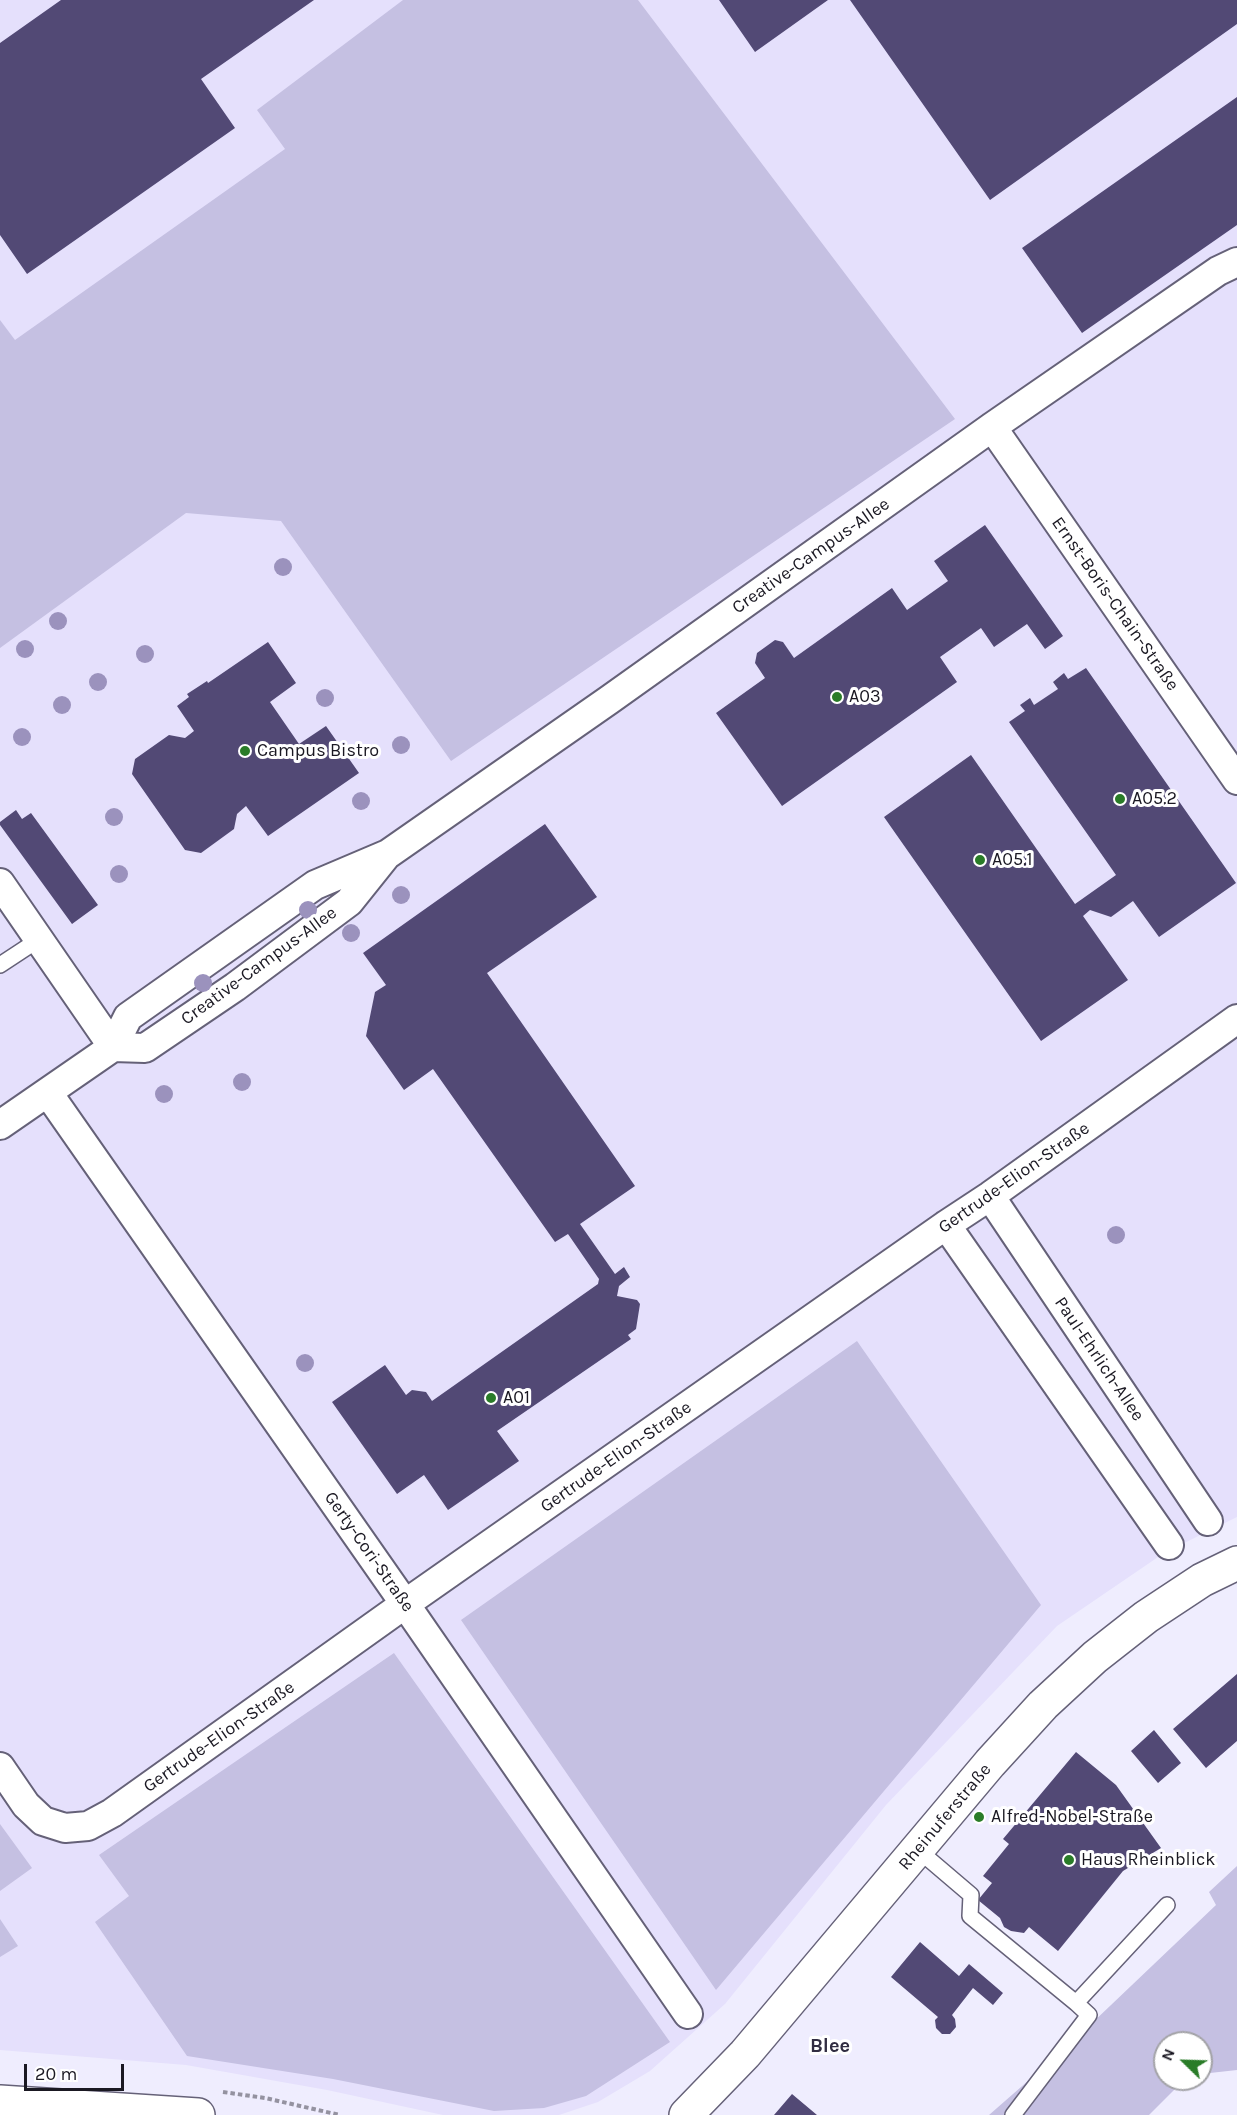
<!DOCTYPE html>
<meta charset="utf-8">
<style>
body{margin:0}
#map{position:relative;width:1237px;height:2115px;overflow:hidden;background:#efedfe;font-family:Karla,sans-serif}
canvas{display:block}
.north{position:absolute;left:1153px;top:2031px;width:60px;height:60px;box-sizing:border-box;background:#fff;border:2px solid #a3a3a7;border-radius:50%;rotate:293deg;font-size:16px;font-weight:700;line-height:24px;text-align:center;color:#1a1822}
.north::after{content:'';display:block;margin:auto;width:21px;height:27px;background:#2a7c28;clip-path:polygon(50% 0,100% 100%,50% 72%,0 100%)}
.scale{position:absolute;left:24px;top:2064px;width:100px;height:27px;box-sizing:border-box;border:3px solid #1a1822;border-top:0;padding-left:8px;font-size:18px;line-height:21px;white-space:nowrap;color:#1a1822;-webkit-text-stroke:4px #fff;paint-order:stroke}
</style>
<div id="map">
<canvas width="1237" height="2115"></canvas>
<div class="north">N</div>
<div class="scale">20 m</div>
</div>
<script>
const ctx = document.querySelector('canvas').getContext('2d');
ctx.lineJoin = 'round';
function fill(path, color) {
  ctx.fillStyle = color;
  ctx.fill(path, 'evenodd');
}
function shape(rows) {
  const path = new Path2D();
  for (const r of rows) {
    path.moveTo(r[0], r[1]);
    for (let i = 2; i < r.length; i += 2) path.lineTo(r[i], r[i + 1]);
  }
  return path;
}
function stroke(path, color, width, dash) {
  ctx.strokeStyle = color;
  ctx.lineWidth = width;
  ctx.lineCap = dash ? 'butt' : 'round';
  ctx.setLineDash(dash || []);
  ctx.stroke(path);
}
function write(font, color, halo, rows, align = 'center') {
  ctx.font = font + ' Karla,sans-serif';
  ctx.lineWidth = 6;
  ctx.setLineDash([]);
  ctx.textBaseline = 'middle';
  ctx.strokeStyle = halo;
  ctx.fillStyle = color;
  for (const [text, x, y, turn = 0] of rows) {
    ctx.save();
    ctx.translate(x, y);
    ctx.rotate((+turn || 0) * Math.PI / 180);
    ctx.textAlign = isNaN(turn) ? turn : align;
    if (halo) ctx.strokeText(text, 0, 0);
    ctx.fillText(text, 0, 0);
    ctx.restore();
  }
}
const built = shape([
 [0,0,1237,0,1237,1517,1164,1553,1057,1626,886,1805,725,2004,650,2071,598,2102,559,2115,443,2115,327,2090,186,2065,0,2050]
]);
const green = shape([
 [403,0,638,0,955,419,451,761,281,521,186,513,0,648,0,320,15,340,285,149,257,110],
 [857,1341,1041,1605,716,1990,461,1620],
 [394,1653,670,2042,586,2096,544,2108,494,2111,333,2079,187,2056,95,1922,129,1896,99,1855],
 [0,1824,32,1868,0,1891],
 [1237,1866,1237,2070,1201,2074,1201,2043,1165,2043,1165,2079,1185,2079,1149,2115,989,2115,1069,2045,1216,1905,1209,1892],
 [0,1919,18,1946,0,1957]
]);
const building = shape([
 [61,0,314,0,201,79,235,128,27,274,0,235,0,43],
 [719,0,828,0,755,52],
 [850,0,1237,0,1237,24,990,200],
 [1237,97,1237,225,1082,333,1022,248],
 [985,525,1063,636,1045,649,1027,624,994,647,981,628,940,657,957,682,782,806,716,713,765,678,755,663,757,653,775,640,783,642,794,658,892,588,907,610,948,581,934,561],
 [268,642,296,683,270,702,299,744,326,726,359,773,268,836,246,806,237,814,234,829,201,853,185,850,132,774,135,759,169,735,185,738,194,731,177,706,189,697,187,694,207,681,208,683],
 [1086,668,1236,883,1159,937,1133,901,1111,917,1090,910,1083,916,1128,980,1041,1041,884,817,971,755,1075,904,1116,875,1009,722,1025,711,1020,705,1030,698,1034,705,1058,689,1053,682,1064,673,1068,679],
 [16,810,22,819,31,813,98,905,72,924,0,825,0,822],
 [545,824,597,897,487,973,635,1186,580,1224,615,1274,624,1267,630,1277,619,1286,617,1296,637,1300,640,1304,636,1329,628,1335,631,1339,497,1431,519,1461,448,1510,424,1475,397,1494,332,1402,385,1365,406,1395,412,1390,426,1392,432,1401,598,1284,599,1279,568,1234,555,1242,433,1069,404,1090,366,1036,375,992,386,985,363,953],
 [1237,1674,1237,1741,1206,1768,1173,1729],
 [1154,1730,1181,1763,1158,1783,1131,1751],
 [1076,1752,1116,1785,1161,1848,1123,1871,1058,1951,1029,1927,1024,1933,1011,1931,1004,1927,1000,1918,978,1900,992,1883,983,1876,1009,1844,1003,1839],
 [920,1942,959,1976,969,1964,1003,1993,993,2005,973,1988,952,2015,955,2019,956,2027,950,2034,942,2034,936,2028,935,2020,938,2017,891,1977],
 [792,2094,817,2115,774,2115]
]);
const path = shape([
 [223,2092,265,2098,340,2115]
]);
const lane = shape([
 [0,965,38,940],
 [917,1849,971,1895,970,1916,1076,2003,1167,1905],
 [1013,2115,1089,2015,1076,2003]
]);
const street = shape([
 [992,427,1237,780],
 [0,883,113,1047],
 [113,1047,145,1048,235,987,349,902,385,857],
 [48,1093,405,1604,688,2014],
 [0,1125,113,1047,128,1017,315,885,388,854,609,700,992,427,1218,271,1237,262],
 [990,1196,1208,1521],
 [946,1225,1169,1545],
 [0,1767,26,1805,43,1821,65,1828,88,1826,112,1813,405,1604,946,1225,990,1196,1237,1019]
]);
const secondary = shape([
 [0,2102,198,2115],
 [686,2115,745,2054,990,1763,1043,1705,1095,1657,1146,1617,1202,1580,1237,1563]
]);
const trees = [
 [283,567],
 [58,621],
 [25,649],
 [145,654],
 [98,682],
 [325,698],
 [62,705],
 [22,737],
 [401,745],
 [361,801],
 [114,817],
 [119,874],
 [401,895],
 [308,910],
 [351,933],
 [203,983],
 [242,1082],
 [164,1094],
 [1116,1235],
 [305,1363]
];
const markers = [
 [837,697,6,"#2a7c28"],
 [245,751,6,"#2a7c28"],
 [1120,799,6,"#2a7c28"],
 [980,860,6,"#2a7c28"],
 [491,1398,6,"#2a7c28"],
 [979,1817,6,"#2a7c28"],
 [1069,1860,6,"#2a7c28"]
];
const streetNames = [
 ["Creative-Campus-Allee",811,556,-35],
 ["Ernst-Boris-Chain-Straße",1115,604,55],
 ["Creative-Campus-Allee",259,966,-36],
 ["Gertrude-Elion-Straße",1014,1178,-35],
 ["Paul-Ehrlich-Allee",1099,1359,56],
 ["Gertrude-Elion-Straße",616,1457,-35],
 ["Gerty-Cori-Straße",369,1552,55],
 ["Gertrude-Elion-Straße",219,1737,-35],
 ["Rheinuferstraße",945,1817,-50]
];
const poiNames = [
 ["A03",849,697],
 ["Campus Bistro",257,751],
 ["A05.2",1132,799],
 ["A05.1",992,860],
 ["A01",503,1398],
 ["Alfred-Nobel-Straße",991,1817],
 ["Haus Rheinblick",1081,1860]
];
const neighbourhoodNames = [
 ["Blee",830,2046]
];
fill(built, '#e5e0fc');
fill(green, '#c5c0e2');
fill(building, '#524975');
stroke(lane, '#656178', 18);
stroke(street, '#656178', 32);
stroke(secondary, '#656178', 36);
stroke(path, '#9492a0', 4, [4.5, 3]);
stroke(lane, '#fff', 15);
stroke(street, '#fff', 28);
stroke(secondary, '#fff', 33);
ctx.fillStyle = '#9b92bd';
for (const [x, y] of trees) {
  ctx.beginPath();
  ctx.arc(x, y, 9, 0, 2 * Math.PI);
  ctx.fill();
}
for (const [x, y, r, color] of markers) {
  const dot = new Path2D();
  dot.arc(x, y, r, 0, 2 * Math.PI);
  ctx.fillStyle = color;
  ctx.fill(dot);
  stroke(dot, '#fff', 2);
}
write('18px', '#1a1822', '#fff', streetNames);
write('18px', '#1a1822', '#fff', poiNames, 'left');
write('bold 20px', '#312d42', '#fff', neighbourhoodNames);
</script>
